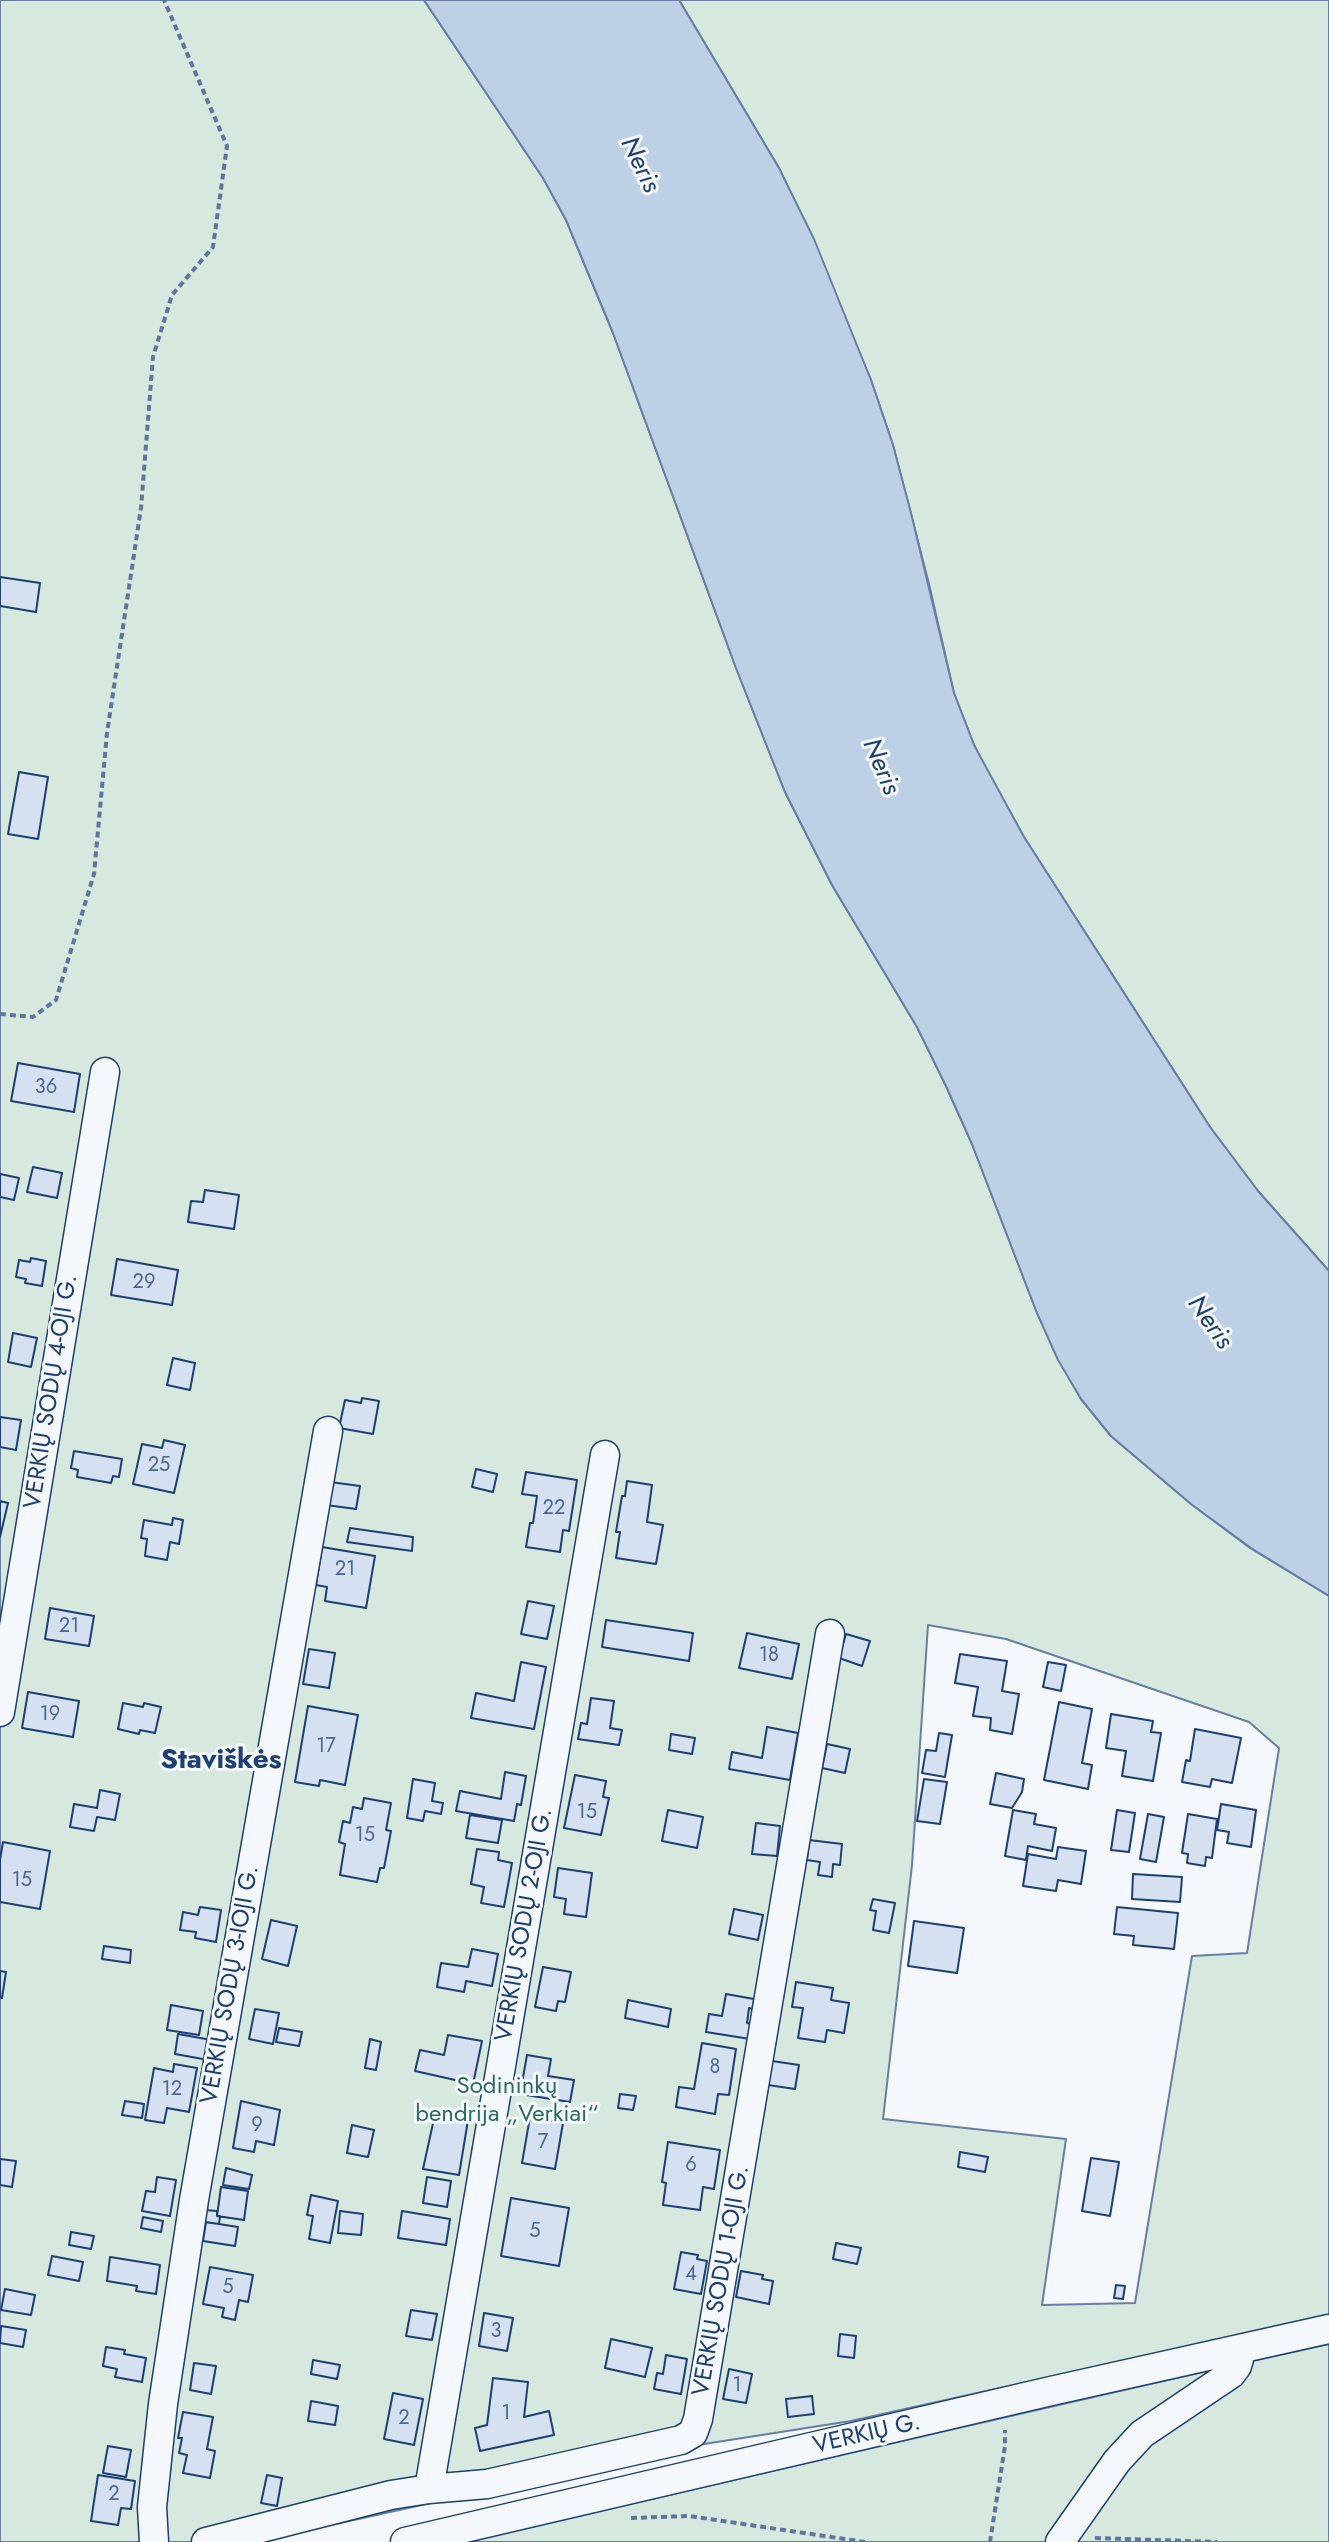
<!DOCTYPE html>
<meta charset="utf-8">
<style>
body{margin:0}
canvas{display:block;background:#f4f7fb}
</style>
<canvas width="1329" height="2542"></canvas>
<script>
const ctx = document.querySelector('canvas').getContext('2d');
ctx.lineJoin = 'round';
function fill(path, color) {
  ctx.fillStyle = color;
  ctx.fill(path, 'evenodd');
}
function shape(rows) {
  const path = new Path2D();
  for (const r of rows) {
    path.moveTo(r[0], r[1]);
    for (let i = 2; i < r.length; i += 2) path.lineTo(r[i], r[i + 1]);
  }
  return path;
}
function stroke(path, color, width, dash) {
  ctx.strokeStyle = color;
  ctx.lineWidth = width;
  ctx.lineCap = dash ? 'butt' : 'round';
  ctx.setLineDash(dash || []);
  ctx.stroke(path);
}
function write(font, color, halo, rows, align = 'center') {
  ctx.font = font + ' Jost,sans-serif';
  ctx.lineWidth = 6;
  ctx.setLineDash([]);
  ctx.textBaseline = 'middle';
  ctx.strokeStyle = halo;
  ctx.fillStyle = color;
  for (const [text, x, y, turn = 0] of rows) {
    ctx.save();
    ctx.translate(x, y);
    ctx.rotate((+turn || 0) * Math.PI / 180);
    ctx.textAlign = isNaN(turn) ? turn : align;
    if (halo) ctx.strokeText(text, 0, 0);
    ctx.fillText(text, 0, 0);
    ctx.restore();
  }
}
const green = shape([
 [0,0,424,0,543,178,566,220,613,333,736,668,785,792,832,885,917,1027,946,1086,972,1144,1037,1313,1081,1399,1111,1436,1191,1504,1250,1548,1329,1596,1329,2315,851,2421,685,2447,254,2542,0,2542,0,0],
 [928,1625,1006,1639,1249,1722,1279,1748,1247,1953,1192,1956,1135,2303,1042,2305,1066,2139,883,2119,912,1865,928,1625],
 [679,0,1329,0,1329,1271,1258,1191,1210,1127,1024,837,988,773,974,745,954,693,929,584,893,445,871,380,779,168,679,0],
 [1329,2343,1329,2542,465,2542,954,2429,1329,2343]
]);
const water = shape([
 [424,0,679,0,779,168,814,239,871,380,893,445,911,513,954,693,974,745,1024,837,1210,1127,1258,1191,1329,1271,1329,1596,1251,1548,1191,1504,1111,1436,1081,1399,1058,1360,1037,1313,972,1144,946,1086,917,1027,832,885,785,792,736,668,613,333,566,220,543,178,424,0]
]);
const building = shape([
 [0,577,40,583,36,612,0,606,0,577],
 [19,772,48,777,38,839,8,834,19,772],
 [18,1063,80,1074,74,1112,11,1101,18,1063],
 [33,1167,62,1173,57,1198,27,1192,33,1167],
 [0,1174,19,1178,14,1200,0,1197,0,1174],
 [205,1190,239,1195,234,1229,188,1222,191,1201,203,1202,205,1190],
 [31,1258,46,1261,42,1286,25,1283,26,1279,16,1277,19,1260,30,1262,31,1258],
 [117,1259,178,1270,172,1305,111,1295,117,1259],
 [13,1333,37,1338,31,1367,8,1362,13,1333],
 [173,1358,195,1363,190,1390,167,1385,173,1358],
 [362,1398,379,1401,373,1434,339,1428,345,1400,361,1403,362,1398],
 [0,1417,21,1420,16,1450,0,1447,0,1417],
 [164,1440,185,1445,174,1493,133,1484,142,1444,162,1448,164,1440],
 [74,1451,122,1459,119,1477,113,1476,111,1483,77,1477,78,1470,71,1468,74,1451],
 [476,1469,497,1474,493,1492,472,1487,476,1469],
 [526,1472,577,1480,569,1531,563,1530,560,1552,526,1547,530,1523,533,1523,537,1496,522,1494,526,1472],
 [627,1481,652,1485,647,1522,663,1525,656,1564,616,1558,620,1532,616,1532,622,1496,625,1496,627,1481],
 [330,1482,360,1486,356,1509,326,1505,330,1482],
 [0,1501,8,1503,0,1537,0,1501],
 [173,1518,183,1520,179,1544,170,1542,167,1560,145,1556,147,1539,141,1538,144,1520,172,1525,173,1518],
 [350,1528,413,1537,412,1551,347,1542,350,1528],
 [322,1547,375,1556,366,1608,325,1601,327,1587,316,1585,322,1547],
 [528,1601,554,1606,547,1639,521,1634,528,1601],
 [50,1608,94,1616,89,1646,45,1639,50,1608],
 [606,1620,693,1633,689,1661,602,1647,606,1620],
 [747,1633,799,1644,792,1679,739,1668,747,1633],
 [846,1634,870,1641,862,1666,839,1658,846,1634],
 [309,1649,335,1653,329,1688,303,1684,309,1649],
 [960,1654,1007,1661,1002,1691,1019,1694,1012,1734,990,1730,991,1718,973,1716,978,1687,955,1683,960,1654],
 [521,1662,546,1667,534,1729,471,1718,476,1693,514,1701,521,1662],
 [1048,1662,1066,1665,1061,1691,1043,1687,1048,1662],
 [28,1692,79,1701,73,1737,22,1728,28,1692],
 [591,1698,614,1701,610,1728,622,1730,619,1745,578,1739,581,1723,587,1724,591,1698],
 [1059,1702,1092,1709,1082,1763,1092,1765,1088,1789,1044,1780,1059,1702],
 [123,1703,143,1707,144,1703,161,1707,155,1733,140,1730,139,1734,118,1729,123,1703],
 [308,1706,358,1715,345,1785,320,1780,319,1786,295,1782,308,1706],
 [1111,1714,1153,1721,1151,1732,1161,1733,1153,1781,1122,1776,1126,1751,1106,1748,1111,1714],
 [767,1727,798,1733,790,1780,729,1769,732,1752,762,1758,767,1727],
 [1195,1729,1241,1738,1232,1783,1212,1779,1210,1787,1182,1782,1186,1760,1190,1761,1195,1729],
 [939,1733,952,1735,945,1777,922,1773,926,1750,936,1751,939,1733],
 [671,1734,695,1738,692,1754,669,1750,671,1734],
 [827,1744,850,1749,845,1773,822,1768,827,1744],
 [505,1772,526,1776,521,1805,517,1804,514,1821,456,1811,460,1791,501,1799,505,1772],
 [996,1773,1024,1779,1022,1792,1012,1808,990,1804,996,1773],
 [575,1775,606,1781,603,1797,609,1798,601,1835,564,1828,575,1775],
 [413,1779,435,1783,432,1801,443,1803,441,1814,425,1811,423,1821,407,1818,413,1779],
 [924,1779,947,1782,940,1824,917,1821,924,1779],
 [100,1790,120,1794,115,1820,97,1817,94,1831,70,1827,74,1804,97,1808,100,1790],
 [364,1798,391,1803,386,1830,391,1831,384,1868,380,1868,377,1882,340,1875,345,1844,339,1842,343,1821,350,1823,353,1807,362,1809,364,1798],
 [1221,1804,1256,1810,1251,1847,1227,1843,1229,1832,1217,1830,1221,1804],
 [668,1810,703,1817,697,1848,662,1841,668,1810],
 [1013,1810,1036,1814,1034,1824,1056,1828,1052,1851,1028,1846,1026,1860,1005,1856,1013,1810],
 [1117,1810,1135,1813,1129,1852,1111,1850,1117,1810],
 [1148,1814,1164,1817,1156,1862,1140,1859,1148,1814],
 [1188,1814,1217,1819,1212,1858,1206,1857,1205,1866,1187,1863,1188,1854,1182,1853,1188,1814],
 [470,1815,502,1820,498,1843,466,1838,470,1815],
 [756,1823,780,1826,777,1856,752,1854,756,1823],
 [809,1840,842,1844,840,1865,833,1864,832,1877,818,1875,820,1862,807,1860,809,1840],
 [3,1842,50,1851,40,1909,0,1902,0,1860,3,1842],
 [1058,1847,1086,1851,1081,1884,1058,1880,1056,1891,1023,1886,1028,1854,1056,1859,1058,1847],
 [477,1849,499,1852,498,1860,512,1863,504,1907,481,1903,484,1887,471,1884,477,1849],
 [558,1868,592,1873,586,1917,564,1914,566,1899,554,1897,558,1868],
 [1133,1874,1182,1877,1180,1902,1132,1899,1133,1874],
 [873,1899,895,1903,889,1933,873,1930,876,1911,870,1910,873,1899],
 [200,1907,221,1910,216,1942,195,1938,196,1932,180,1930,183,1912,198,1915,200,1907],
 [1117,1907,1178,1913,1174,1949,1133,1945,1134,1936,1114,1934,1117,1907],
 [734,1909,763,1915,758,1940,729,1934,734,1909],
 [271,1920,297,1926,288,1966,262,1959,271,1920],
 [914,1921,964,1928,957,1973,908,1966,914,1921],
 [104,1946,131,1950,130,1963,102,1959,104,1946],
 [472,1949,498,1954,492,1986,466,1981,464,1992,437,1987,441,1963,468,1967,472,1949],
 [543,1967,571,1972,565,2002,558,2001,556,2011,535,2007,543,1967],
 [0,1971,6,1972,2,1998,0,1997,0,1971],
 [796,1982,833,1988,831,2000,849,2003,844,2033,827,2030,825,2042,798,2038,803,2008,792,2007,796,1982],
 [726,1994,754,1999,753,2009,749,2008,747,2023,753,2024,750,2039,706,2032,709,2014,722,2016,726,1994],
 [628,2000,671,2009,668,2027,625,2018,628,2000],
 [171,2005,203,2011,199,2035,167,2030,171,2005],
 [255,2009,279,2013,273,2044,249,2039,255,2009],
 [279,2028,302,2032,299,2046,276,2042,279,2028],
 [178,2034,217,2041,214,2061,175,2054,178,2034],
 [448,2035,482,2041,473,2084,415,2071,420,2050,444,2055,448,2035],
 [370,2039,381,2042,376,2070,365,2068,370,2039],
 [702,2043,736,2049,729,2095,718,2094,715,2114,676,2107,679,2087,694,2089,702,2043],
 [527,2055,551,2059,548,2076,574,2080,570,2102,520,2094,527,2055],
 [772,2061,799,2065,795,2089,768,2085,772,2061],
 [174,2064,197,2068,189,2112,167,2108,164,2123,145,2120,154,2068,173,2072,174,2064],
 [620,2094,636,2096,633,2110,618,2108,620,2094],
 [125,2101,144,2104,142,2118,122,2115,125,2101],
 [241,2101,280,2110,274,2145,256,2141,254,2152,233,2148,241,2101],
 [435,2114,468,2120,459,2175,423,2169,435,2114],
 [530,2117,563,2123,555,2169,522,2163,530,2117],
 [352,2125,374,2130,368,2157,347,2153,352,2125],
 [668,2142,720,2150,714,2189,703,2187,700,2210,663,2205,666,2183,662,2182,668,2142],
 [960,2152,988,2157,985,2172,958,2167,960,2152],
 [1091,2158,1119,2162,1110,2216,1082,2211,1091,2158],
 [0,2159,16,2161,12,2187,0,2185,0,2159],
 [226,2168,252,2175,249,2189,223,2185,226,2168],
 [157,2177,176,2180,170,2216,142,2211,146,2191,155,2192,157,2177],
 [427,2177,451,2181,447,2207,423,2203,427,2177],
 [221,2187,248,2191,244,2220,217,2216,221,2187],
 [311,2195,338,2201,330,2243,309,2239,313,2216,307,2215,311,2195],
 [511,2198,569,2208,559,2266,501,2256,511,2198],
 [205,2210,217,2211,217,2216,220,2216,219,2224,204,2222,205,2210],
 [340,2211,363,2214,361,2235,338,2233,340,2211],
 [402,2211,450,2219,446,2245,398,2238,402,2211],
 [143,2217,163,2221,161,2232,141,2228,143,2217],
 [206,2222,238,2227,235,2246,203,2241,206,2222],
 [71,2232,94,2236,91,2249,69,2245,71,2232],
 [836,2243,861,2248,857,2264,833,2259,836,2243],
 [681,2252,698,2255,697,2259,707,2261,701,2294,674,2289,681,2252],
 [52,2256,83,2262,79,2281,48,2275,52,2256],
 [110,2257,160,2265,156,2294,136,2291,137,2286,107,2281,110,2257],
 [210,2267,253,2275,248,2302,239,2300,235,2320,222,2317,224,2308,203,2304,210,2267],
 [741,2271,763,2275,762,2279,773,2281,769,2304,736,2297,741,2271],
 [1116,2285,1125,2286,1123,2299,1114,2298,1116,2285],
 [5,2289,35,2295,31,2315,1,2310,5,2289],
 [411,2310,437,2314,432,2340,406,2336,411,2310],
 [484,2313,513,2318,507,2351,479,2346,484,2313],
 [1,2326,26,2330,23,2347,0,2343,1,2326],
 [840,2334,856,2336,854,2358,838,2356,840,2334],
 [611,2339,652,2348,645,2377,605,2368,611,2339],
 [106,2347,125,2350,124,2354,146,2358,142,2382,115,2377,117,2369,103,2366,106,2347],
 [666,2355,687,2359,681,2394,654,2389,657,2373,663,2374,666,2355],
 [313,2360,340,2365,337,2379,311,2374,313,2360],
 [194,2363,216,2366,211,2394,190,2390,194,2363],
 [729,2369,752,2374,746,2403,723,2399,729,2369],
 [493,2378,528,2382,524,2417,549,2411,554,2435,480,2451,475,2428,487,2425,493,2378],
 [393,2393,423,2399,414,2445,384,2439,393,2393],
 [812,2396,814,2414,788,2417,786,2399,812,2396],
 [311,2401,338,2406,335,2425,308,2421,311,2401],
 [183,2412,213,2417,207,2449,215,2451,210,2478,183,2473,187,2455,179,2453,182,2438,178,2438,183,2412],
 [108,2446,131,2450,126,2477,103,2473,108,2446],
 [98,2475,135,2481,131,2509,121,2508,118,2525,91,2521,98,2475],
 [267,2475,282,2478,277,2506,261,2503,267,2475]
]);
const path = shape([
 [0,1014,33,1017,56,1000,94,874,107,733,141,508,153,357,172,295,213,247,227,146,164,0],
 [631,2518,689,2516,865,2542],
 [1095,2538,1217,2542],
 [990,2542,1005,2446,1005,2430]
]);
const minor = shape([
 [0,1712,105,1072],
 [429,2489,605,1455],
 [154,2542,152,2507,163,2404,194,2200,328,1431],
 [206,2542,391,2495,429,2489,487,2484,681,2440,693,2433,698,2419,830,1634],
 [405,2542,1051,2391,1329,2329],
 [1060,2542,1117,2461,1142,2434,1231,2374,1237,2366,1239,2359,1237,2350]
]);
const numberNames = [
 ["36",46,1088],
 ["29",144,1283],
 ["25",159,1466],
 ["22",554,1509],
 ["21",345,1570],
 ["21",69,1627],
 ["18",769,1656],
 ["19",50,1715],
 ["17",326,1747],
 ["15",587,1813],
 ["15",365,1836],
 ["15",22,1881],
 ["8",715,2068],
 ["12",172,2090],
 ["9",257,2126],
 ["7",543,2143],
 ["6",691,2166],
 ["5",535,2232],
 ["4",691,2275],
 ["5",228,2288],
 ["3",496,2332],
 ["1",737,2386],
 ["1",506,2414],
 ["2",404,2419],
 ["2",114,2495]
];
const streetNames = [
 ["VERKIŲ SODŲ 4-OJI G.",52,1392,-81],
 ["VERKIŲ SODŲ 2-OJI G.",525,1925,-80],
 ["VERKIŲ SODŲ 3-IOJI G.",231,1985,-80],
 ["VERKIŲ SODŲ 1-OJI G.",722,2281,-80],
 ["VERKIŲ G.",867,2435,-13]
];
const parkNames = [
 ["Sodininkų",507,2087],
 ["bendrija „Verkiai“",507,2115]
];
const waterNames = [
 ["Neris",639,165,64],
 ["Neris",880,767,67],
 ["Neris",1209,1323,55]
];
const quarterNames = [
 ["Staviškės",221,1761]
];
fill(green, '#d7e8df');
stroke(green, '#687fa3', 2);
fill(water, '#bed0e5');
stroke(water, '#687fa3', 2);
fill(building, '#d5e0f0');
stroke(building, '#1d3f73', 2);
stroke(minor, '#1d3f73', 31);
stroke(path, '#5e769c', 4, [6, 4]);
stroke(minor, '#f4f7fb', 28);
write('20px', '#4b6792', null, numberNames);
write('24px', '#1d3f73', '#f4f7fb', streetNames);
write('24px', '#2c6c60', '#f4f7fb', parkNames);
write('italic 26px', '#1d3f73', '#f4f7fb', waterNames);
write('bold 28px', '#1d3f73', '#f4f7fb', quarterNames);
</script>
